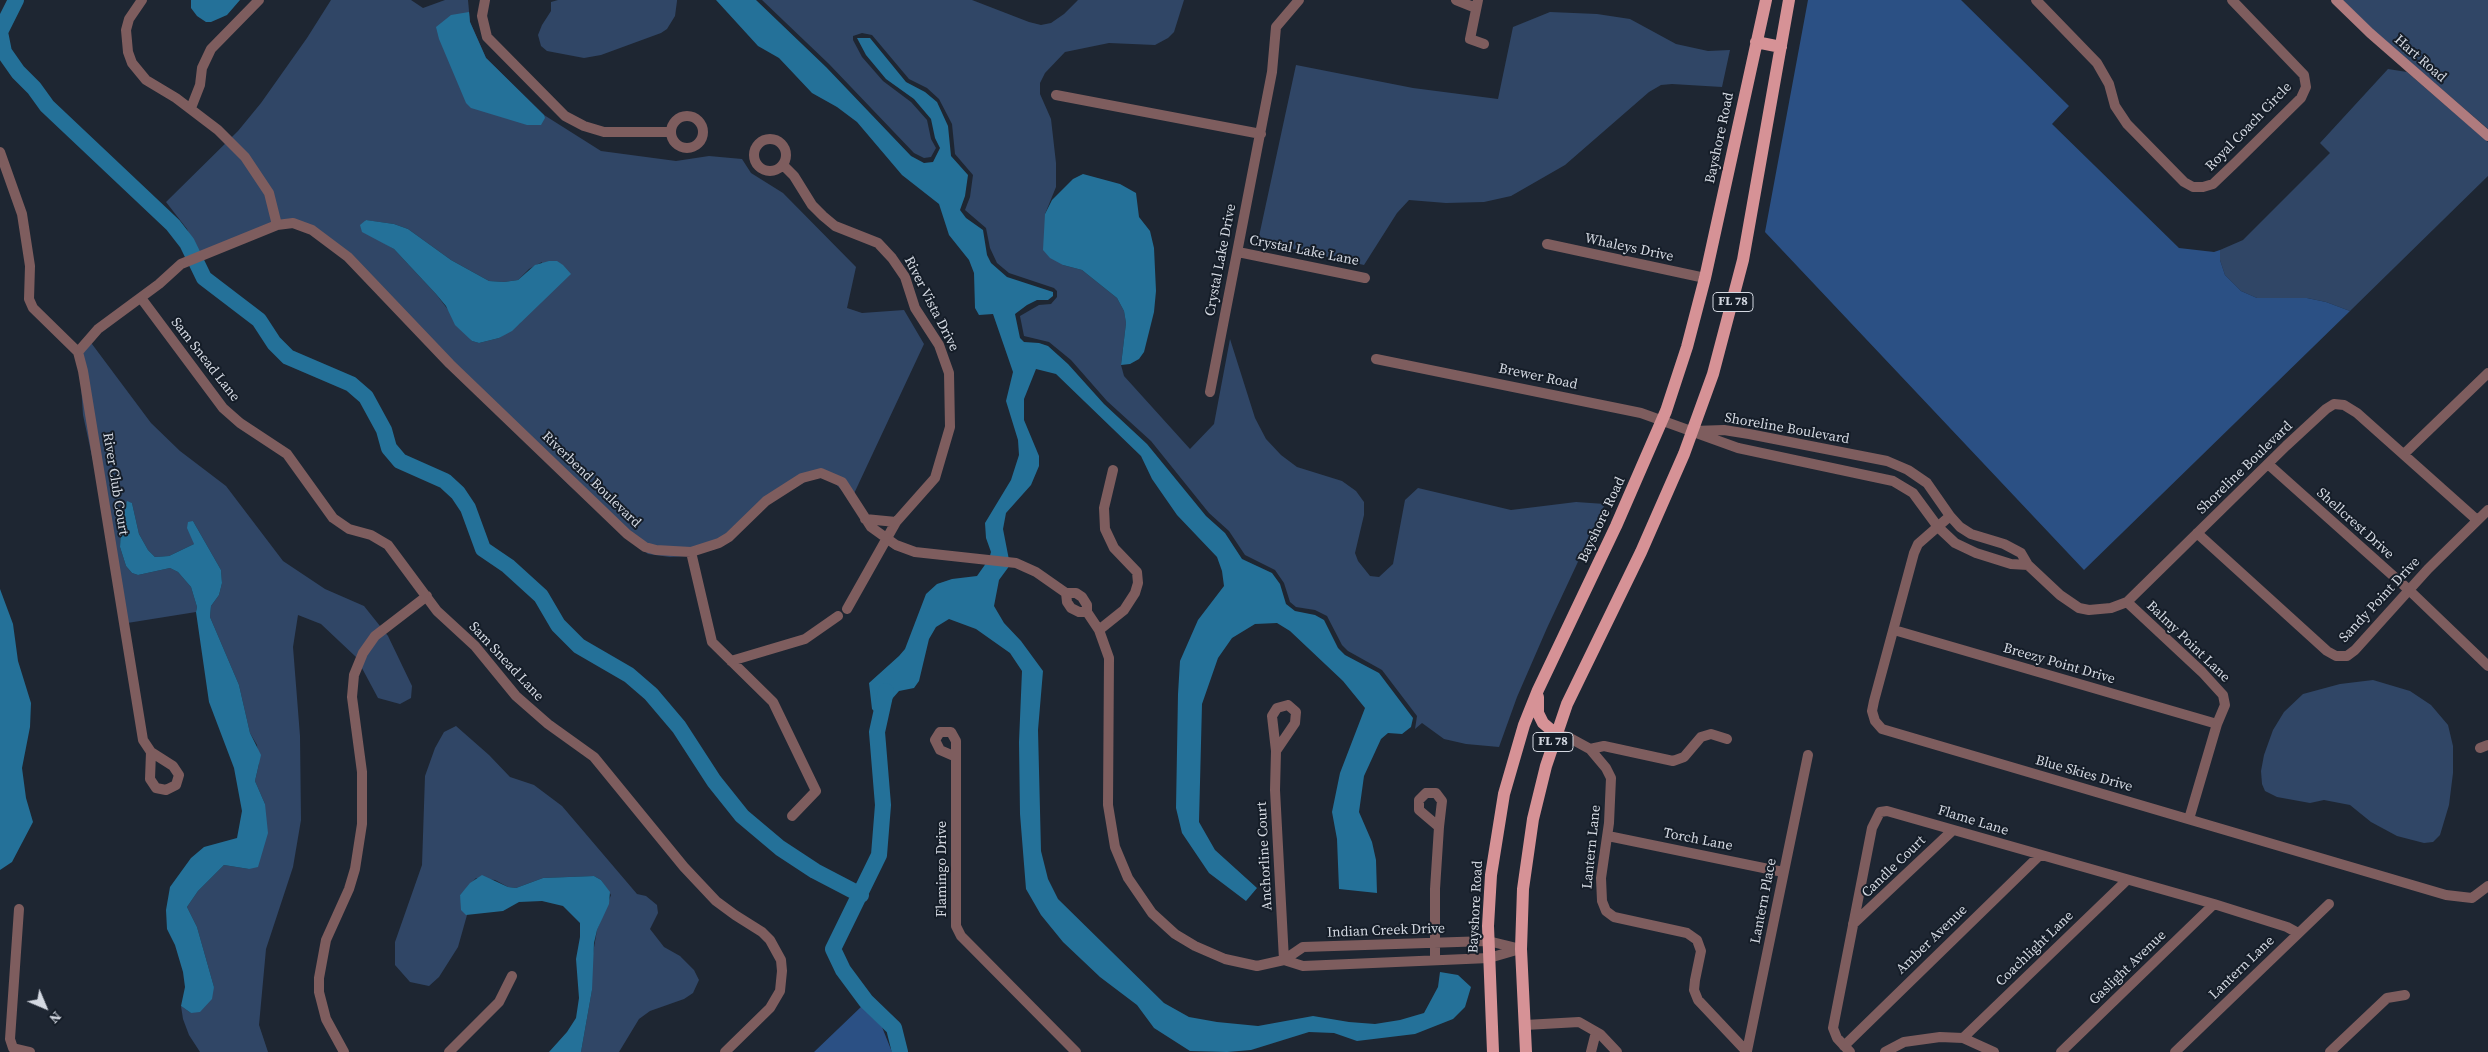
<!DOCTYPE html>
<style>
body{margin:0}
#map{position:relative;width:2488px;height:1052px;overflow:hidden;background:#1e2632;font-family:"Source Serif 4",serif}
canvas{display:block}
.north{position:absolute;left:20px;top:982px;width:50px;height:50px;-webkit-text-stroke:4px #151d28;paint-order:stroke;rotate:135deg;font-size:14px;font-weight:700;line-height:20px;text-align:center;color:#d4d9e2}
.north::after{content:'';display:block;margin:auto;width:18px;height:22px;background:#d4d9e2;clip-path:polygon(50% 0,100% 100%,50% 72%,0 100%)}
</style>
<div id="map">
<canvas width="2488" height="1052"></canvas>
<div class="north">N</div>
</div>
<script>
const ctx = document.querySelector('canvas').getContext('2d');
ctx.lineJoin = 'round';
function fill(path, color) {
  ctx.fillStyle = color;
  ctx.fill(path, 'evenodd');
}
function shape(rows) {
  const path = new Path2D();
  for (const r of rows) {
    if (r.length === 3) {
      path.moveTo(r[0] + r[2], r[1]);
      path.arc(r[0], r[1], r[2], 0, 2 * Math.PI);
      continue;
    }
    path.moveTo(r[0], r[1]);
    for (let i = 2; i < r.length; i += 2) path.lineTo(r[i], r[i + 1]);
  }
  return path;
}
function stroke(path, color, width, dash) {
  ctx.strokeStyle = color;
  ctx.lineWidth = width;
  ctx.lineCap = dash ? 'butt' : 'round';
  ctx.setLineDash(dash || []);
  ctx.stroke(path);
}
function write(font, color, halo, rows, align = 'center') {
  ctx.font = font + ' "Source Serif 4",serif';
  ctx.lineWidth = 4;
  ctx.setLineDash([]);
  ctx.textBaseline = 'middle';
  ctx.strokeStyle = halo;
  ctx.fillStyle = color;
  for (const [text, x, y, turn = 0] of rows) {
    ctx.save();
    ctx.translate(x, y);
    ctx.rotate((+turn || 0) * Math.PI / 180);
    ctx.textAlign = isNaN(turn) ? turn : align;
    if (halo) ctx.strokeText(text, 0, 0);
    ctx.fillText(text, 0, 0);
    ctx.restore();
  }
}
const green = shape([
 [331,0,411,0,423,8,445,0,468,0,470,22,486,58,544,115,601,151,676,161,709,156,742,159,751,173,783,193,856,267,847,308,862,313,904,310,924,344,851,500,833,481,823,477,812,478,773,500,716,549,690,556,670,557,648,554,569,485,338,253,316,236,289,226,273,230,198,258,187,229,166,202,238,131,261,103,307,38],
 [365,220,394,224,408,229,451,260,489,281,504,282,518,280,529,269,542,262,520,323,499,338,479,343,472,341,436,294,394,249,381,241],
 [558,0,677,0,677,1,675,16,667,29,661,33,601,55,584,58,547,51,541,46,538,35,542,25,551,11,551,2],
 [762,0,972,0,1029,22,1041,25,1051,23,1064,14,1078,0,1184,0,1174,32,1168,38,1155,45,1109,43,1065,52,1045,73,1040,83,1040,94,1051,119,1056,163,1056,187,1045,214,1063,265,1082,270,1117,298,1124,311,1126,323,1121,365,1124,376,1190,449,1214,424,1230,339,1255,418,1266,439,1281,455,1297,467,1342,481,1356,491,1364,502,1364,515,1355,553,1358,561,1370,576,1379,577,1393,564,1405,500,1418,488,1511,510,1576,502,1605,504,1547,628,1517,697,1499,747,1466,744,1444,739,1422,723,1415,729,1417,716,1382,670,1348,651,1342,645,1327,616,1315,610,1296,607,1290,602,1284,583,1275,570,1245,555,1229,531,1209,513,1151,441,1107,401,1071,360,1049,342,1024,336,1020,316,1039,305,1051,304,1057,297,1057,291,1054,288,1009,273,997,263,990,248,986,228,965,210,970,197,973,175,955,154,952,124,939,99,927,88,909,79,872,35,862,33,853,36,853,40,862,57,883,81,911,102,927,120,931,139,936,148,931,157,924,158,914,153,829,64],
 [2343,0,2488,0,2488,129,2373,30],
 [1550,12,1597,14,1630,19,1676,44,1708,51,1730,50,1722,87,1672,84,1661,85,1649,92,1565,165,1511,196,1484,202,1446,203,1409,200,1397,213,1364,265,1258,241,1296,65,1413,88,1498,99,1513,27],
 [2388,69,2407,72,2488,142,2488,176,2350,311,2326,302,2307,298,2257,298,2241,291,2225,275,2220,260,2220,250,2243,240,2330,153,2320,143],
 [89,340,151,423,180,451,226,486,283,561,325,589,364,606,388,636,412,686,411,698,400,704,378,698,356,657,321,624,298,615,293,647,300,736,301,820,293,867,266,949,259,1025,268,1052,200,1052,189,1035,183,1019,181,1006,191,1013,214,987,197,927,187,907,198,891,224,865,249,869,265,804,255,781,259,764,257,745,250,733,239,685,210,617,211,606,219,595,222,583,221,570,193,521,194,544,169,556,155,557,148,550,139,534,132,503,127,502,121,527,120,547,126,566,132,573,138,575,170,568,178,572,191,587,197,607,196,612,121,624,105,516,83,415,79,355],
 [2373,680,2410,691,2431,705,2448,725,2453,746,2453,773,2449,805,2440,835,2433,842,2424,843,2397,836,2371,822,2350,805,2324,800,2310,803,2277,797,2265,791,2262,784,2261,771,2264,755,2273,730,2284,712,2303,694,2340,684],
 [456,726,489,755,510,777,534,785,562,806,637,894,646,896,657,905,658,913,650,929,664,947,680,956,694,970,699,980,693,993,684,999,650,1011,639,1019,619,1052,581,1052,592,990,592,959,597,930,611,895,601,880,594,876,543,878,516,888,508,887,495,880,476,878,460,895,467,915,458,947,439,977,429,986,410,982,395,965,395,942,422,865,425,776,435,748,444,732]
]);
const forest = shape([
 [1808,0,1961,0,2069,106,2052,124,2179,248,2214,252,2220,250,2220,260,2225,275,2241,291,2257,298,2307,298,2326,302,2350,311,2084,570,1765,232],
 [862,1006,882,1027,892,1052,814,1052]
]);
const water = shape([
 [191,0,240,0,227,15,211,22,206,22,197,16,191,8],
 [716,0,756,0,826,67,911,156,924,163,933,162,940,148,935,138,931,119,914,99,886,79,866,55,857,38,870,38,906,82,925,92,937,102,948,126,951,156,968,175,965,196,960,210,966,218,983,230,987,255,991,263,1007,277,1053,292,1053,296,1048,300,1037,300,1027,305,1015,314,1020,338,1024,342,1039,343,1048,346,1068,364,1104,404,1147,444,1206,516,1225,533,1242,559,1272,573,1280,584,1286,604,1295,611,1315,615,1324,620,1338,648,1345,655,1379,673,1413,718,1411,727,1402,734,1388,733,1381,739,1364,776,1359,812,1372,842,1376,860,1377,893,1339,889,1337,839,1332,812,1340,773,1365,708,1343,681,1290,631,1277,623,1255,624,1232,638,1218,658,1202,704,1199,822,1215,850,1257,888,1246,901,1209,873,1182,833,1176,808,1178,694,1180,661,1198,620,1224,586,1222,571,1217,557,1177,515,1152,479,1141,456,1056,374,1036,369,1024,399,1024,420,1039,456,1039,466,1031,485,1006,513,1003,529,1010,565,999,580,994,606,1004,623,1021,641,1043,671,1038,730,1041,851,1048,879,1058,899,1164,1003,1189,1017,1217,1022,1258,1026,1313,1016,1349,1022,1375,1024,1400,1020,1424,1013,1438,987,1440,972,1458,975,1471,987,1465,1007,1453,1019,1415,1034,1357,1041,1334,1033,1309,1032,1251,1050,1227,1052,1190,1051,1154,1028,1137,1005,1100,977,1063,942,1041,915,1026,889,1020,814,1019,742,1022,671,1010,653,976,629,949,619,936,627,929,639,919,681,914,688,899,691,878,715,872,709,869,683,899,656,905,649,926,594,937,584,952,579,977,576,989,559,991,552,986,538,985,523,1011,480,1019,455,1018,440,1006,401,1013,372,993,314,979,315,975,308,974,273,969,260,949,235,939,204,902,175,857,122,837,107,812,93,779,58,758,46],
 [469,12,470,22,486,58,544,115,545,118,541,125,527,125,471,108,466,103,439,39,436,27,451,15],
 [1083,174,1120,184,1136,193,1139,217,1150,231,1154,248,1156,291,1154,312,1144,352,1139,359,1130,364,1121,365,1126,323,1124,311,1117,298,1082,270,1063,265,1050,258,1043,250,1045,214,1052,200,1073,179],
 [366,220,394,224,408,229,451,260,489,281,504,282,518,280,535,265,549,261,557,261,563,265,571,274,512,331,499,338,479,343,472,341,455,325,446,306,436,294,394,249,362,232,360,225],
 [127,501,132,503,139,534,148,550,155,557,169,556,194,544,187,528,188,522,193,521,221,570,222,583,219,595,211,606,210,617,239,685,250,733,261,755,255,781,265,804,268,833,258,867,249,869,224,865,198,891,187,907,197,927,214,987,212,999,200,1012,191,1013,181,1006,185,987,183,972,175,945,167,929,166,910,170,887,191,858,204,847,237,838,242,811,234,768,209,702,196,612,197,607,191,587,178,572,170,568,138,575,132,573,126,566,120,547,121,527],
 [0,589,13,624,18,661,31,703,30,727,22,768,26,798,33,822,12,862,0,870],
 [482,875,508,887,516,888,543,878,594,876,601,880,610,892,609,904,597,930,594,943,592,990,581,1052,549,1052,567,1032,576,1018,579,998,576,959,580,937,580,923,563,906,542,901,519,902,503,911,466,915,461,910,460,895,470,883]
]);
const river = shape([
 [0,32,4,52,18,72,34,88,47,106,173,225,187,243,204,278,259,320,274,343,288,357,351,384,366,397,384,430,389,448,400,461,445,481,458,493,468,508,483,549,508,566,541,596,558,625,579,646,629,675,651,694,679,727,714,781,742,816,780,848,815,871,861,895],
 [0,32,16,0],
 [886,691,877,732,883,805,879,855,833,949,843,970,866,1001,894,1028,900,1052]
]);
const street = shape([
 [142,0,129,19,126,30,128,52,132,63,146,80,176,98,218,130,245,157,269,193,277,225],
 [485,0,482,16,487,37,565,116,584,126,604,132,671,132],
 [1456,0,1476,8],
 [1478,0,1470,39,1484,44],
 [2036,0,2097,63,2109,84,2115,106,2127,124,2184,182,2193,187,2203,187,2213,184,2236,162,2301,98,2306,87,2304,75,2232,0],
 [1056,95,1261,134],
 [191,108,200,85,202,68,211,49,259,0],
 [687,132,16],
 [770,155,16],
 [0,152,22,214,30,266,29,299,33,308,78,352],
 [783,165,794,176,812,205,823,216,835,226,878,243,892,258,905,277,915,308,939,345,949,373,950,427,935,478,896,522,847,609],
 [1547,244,1705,278],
 [1238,252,1365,278],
 [141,298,223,408,240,423,287,454,333,518,349,529,371,535,388,545,437,611,475,646,516,696,548,724,594,757,684,867,716,901,735,915,762,932,770,940,781,960,782,971,780,991,770,1008,725,1052],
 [1376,359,1641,413,1738,448,1893,481,1913,493,1938,527,1955,543,1976,553,2011,564,2028,565],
 [1210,392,1272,72,1276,27,1299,0],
 [1693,431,1724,430,1749,434,1887,461,1908,470,1927,483,1950,516,1960,527,1971,534,2004,544,2021,553,2028,565,2060,595,2079,608,2089,610,2111,608,2127,602,2286,446,2326,409,2334,404,2344,405,2357,413,2477,520],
 [2404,454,2488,373],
 [2268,464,2409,590,2488,666],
 [1950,516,1918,544,1914,553,1874,701,1872,711,1875,721,1882,729,2446,895,2472,898,2488,886],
 [865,519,896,522],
 [2197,533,2327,651,2336,656,2347,656,2355,650,2428,569,2488,510],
 [691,552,712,642,773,702,816,791,792,816],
 [1066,593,1067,602,1071,608,1079,612,1087,612],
 [2127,602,2202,672,2223,695,2225,705,2217,724,2189,819],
 [1099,630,1124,610,1135,593,1138,583,1137,572,1114,548,1105,529,1104,508,1113,470],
 [1894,630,2217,724],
 [731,661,805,639,838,616],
 [1288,705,1296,712,1295,723,1276,751,1272,716,1277,708,1288,705],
 [940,732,951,732,956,741,956,757,940,750,935,740,940,732],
 [1556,734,1568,737,1590,749,1606,768,1611,778,1609,823,1601,878,1602,901,1606,911,1614,917,1687,933,1697,940,1701,951,1695,980,1694,990,1698,1000,1747,1052],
 [2480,748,2488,745],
 [1590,749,1604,746,1673,761,1684,757,1701,737,1711,734,1727,739],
 [1276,751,1275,790,1284,960],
 [151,752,143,740,83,371,78,352,98,329,159,284,181,264,277,225,293,223,312,230,348,257,450,364,627,534,645,547,656,550,691,552,719,543,729,537,766,501,802,478,821,473,842,482,871,527,896,545,915,552,1016,563,1036,572,1066,593,1076,593,1082,597,1087,605,1087,612,1099,630,1109,658,1108,805,1115,847,1128,878,1152,913,1175,934,1195,946,1225,959,1257,966,1284,960,1303,947,1488,941,1521,949],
 [151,752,173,766,179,775,176,785,166,790,156,788,150,779,151,752],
 [956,757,956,926,961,936,1076,1052],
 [1426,793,1436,793,1442,801,1439,827,1419,810,1419,800,1426,793],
 [1608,836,1783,872],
 [19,909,10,1039,13,1048,30,1052],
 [1853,924,1953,830],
 [1284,960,1303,966,1489,958,1520,949],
 [1435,960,1435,889,1439,827],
 [1525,1025,1579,1022,1600,1034,1617,1052],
 [1963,1038,2126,881],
 [1844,1046,2039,856],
 [1747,1051,1808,755],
 [344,1052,326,1019,319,992,319,978,326,940,349,889,355,869,362,824,362,772,352,697,354,675,363,653,375,636,427,596],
 [449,1052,499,1002,512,976],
 [1591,1052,1596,1032],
 [1850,1052,1837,1038,1833,1028,1872,828,1880,812,1887,811,2214,904,2287,927,2298,933],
 [1885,1052,1904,1042,1940,1037,1963,1038,1994,1052],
 [2061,1052,2214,904],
 [2175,1052,2329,904],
 [2330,1052,2387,998,2405,995]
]);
const secondary = shape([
 [2336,0,2370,33,2488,136]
]);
const primary = shape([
 [1756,42,1781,47],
 [1538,697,1538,713,1543,723,1556,734],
 [1493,1052,1488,926,1491,875,1504,794,1524,725,1538,690,1616,526,1666,411,1687,347,1705,278,1766,0],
 [1526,1052,1521,949,1523,889,1533,819,1546,766,1567,704,1641,552,1684,454,1713,374,1743,260,1789,0]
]);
const shields = [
 [1733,302,40],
 [1553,742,40]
];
const shieldNames = [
 ["FL 78",1733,302],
 ["FL 78",1553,742]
];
const streetNames = [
 ["Hart Road",2420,59,41],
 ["Royal Coach Circle",2249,127,-46],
 ["Bayshore Road",1720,138,-78],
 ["Whaleys Drive",1629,248,12],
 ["Crystal Lake Lane",1304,251,11],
 ["Crystal Lake Drive",1221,260,-79],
 ["River Vista Drive",931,304,63],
 ["Sam Snead Lane",205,360,52],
 ["Brewer Road",1538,377,12],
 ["Shoreline Boulevard",1787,429,10],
 ["Shoreline Boulevard",2245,468,-44],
 ["Riverbend Boulevard",591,480,44],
 ["River Club Court",115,484,81],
 ["Bayshore Road",1602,520,-65],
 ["Shellcrest Drive",2355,524,42],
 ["Sandy Point Drive",2380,600,-47],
 ["Balmy Point Lane",2188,642,44],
 ["Sam Snead Lane",506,662,47],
 ["Breezy Point Drive",2059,664,16],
 ["Blue Skies Drive",2084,774,16],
 ["Flame Lane",1973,821,17],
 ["Torch Lane",1698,840,11],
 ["Lantern Lane",1592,847,-84],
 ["Anchorline Court",1265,856,-93],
 ["Candle Court",1894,867,-44],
 ["Flamingo Drive",942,869,-90],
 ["Lantern Place",1764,901,-79],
 ["Bayshore Road",1476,907,-87],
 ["Indian Creek Drive",1386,931,-2],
 ["Amber Avenue",1932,940,-44],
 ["Coachlight Lane",2035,949,-44],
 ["Gaslight Avenue",2128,968,-44],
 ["Lantern Lane",2242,968,-44]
];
fill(green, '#304666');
fill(forest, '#2b5084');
fill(water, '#247199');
stroke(river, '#247199', 16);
stroke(street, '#7e5d5e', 10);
stroke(secondary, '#af7b7e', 10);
stroke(primary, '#d69296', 12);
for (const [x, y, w] of shields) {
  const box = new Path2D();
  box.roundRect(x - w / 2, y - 9.5, w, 19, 4);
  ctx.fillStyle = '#151d28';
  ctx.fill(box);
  stroke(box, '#d4d9e2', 1);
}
write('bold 12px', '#d4d9e2', null, shieldNames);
write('14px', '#d4d9e2', '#151d28', streetNames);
</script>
